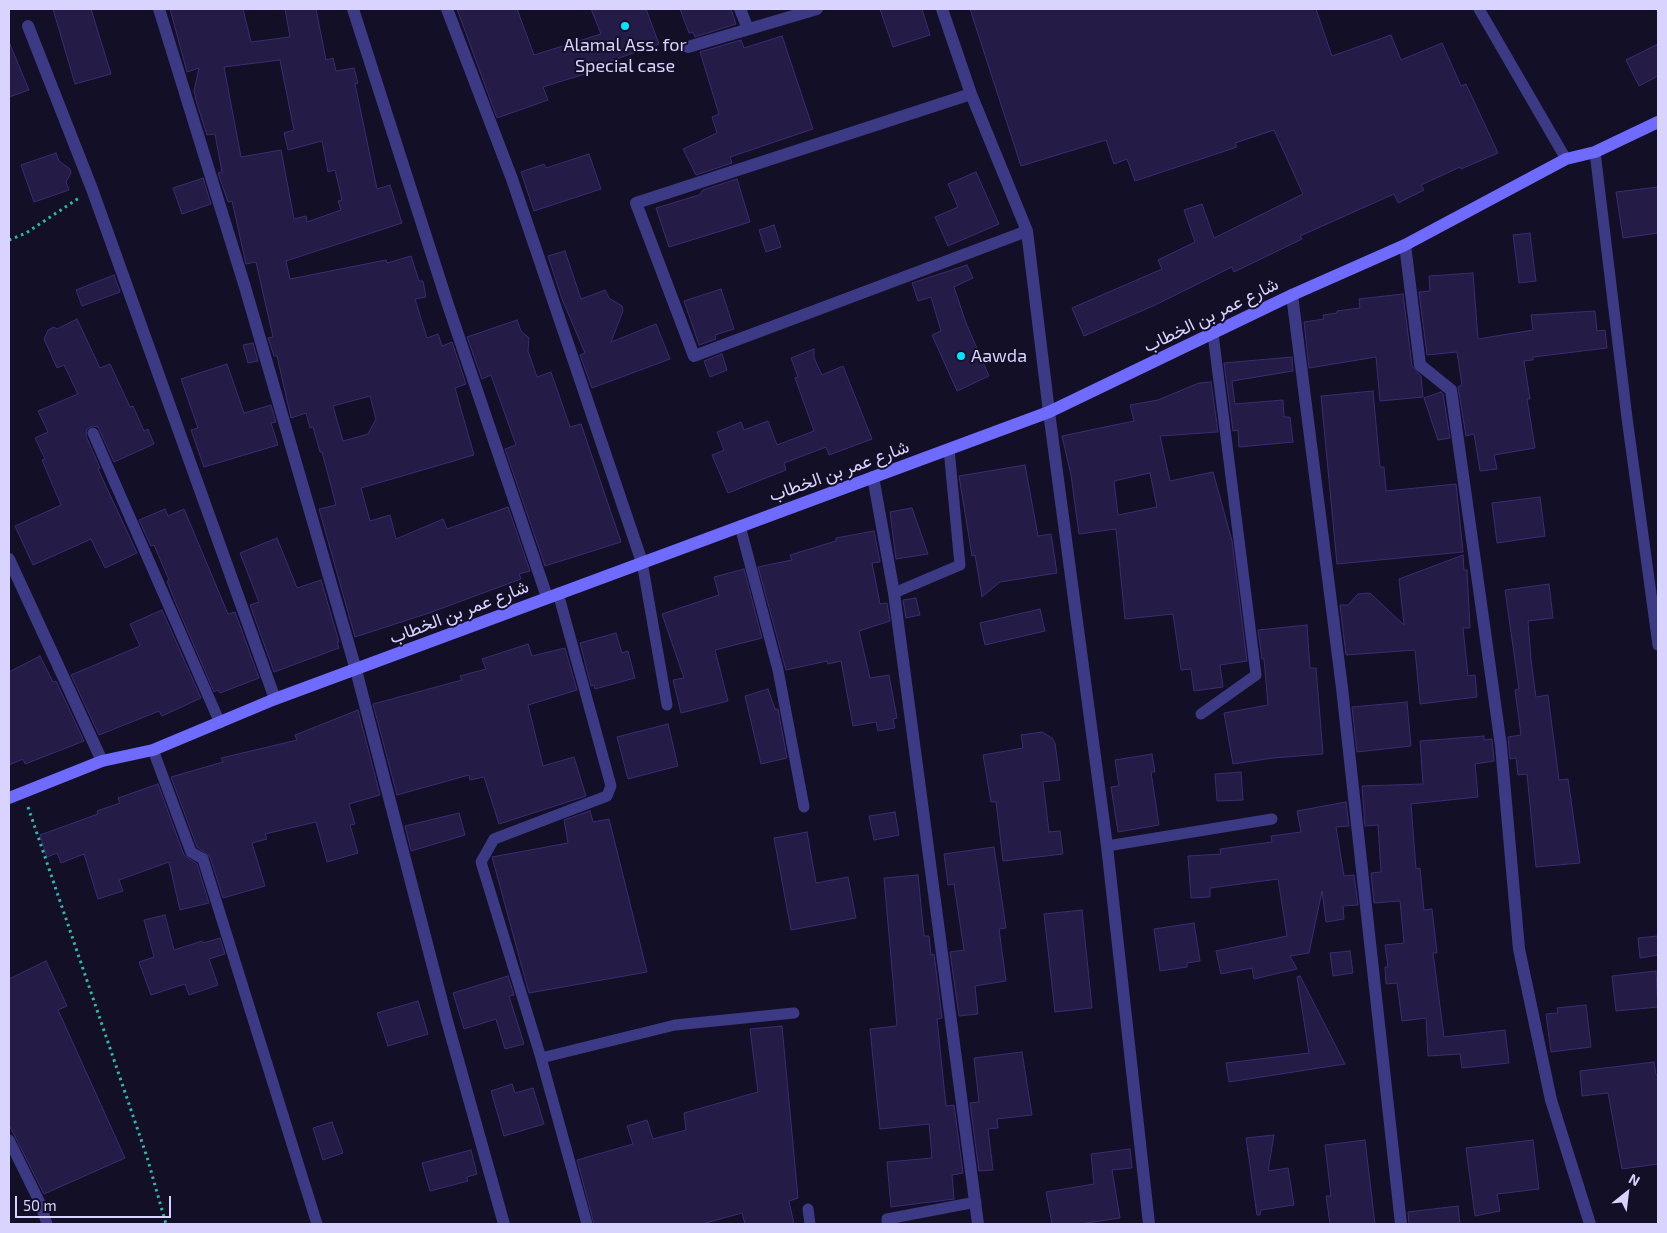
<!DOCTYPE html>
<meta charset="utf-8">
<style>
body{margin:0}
#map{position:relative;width:1667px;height:1233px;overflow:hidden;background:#130f26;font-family:"Exo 2",sans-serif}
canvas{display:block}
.frame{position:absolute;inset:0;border:10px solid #d9d4ff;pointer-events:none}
.north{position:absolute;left:1602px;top:1168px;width:50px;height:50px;-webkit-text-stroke:4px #130f26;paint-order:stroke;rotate:29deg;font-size:14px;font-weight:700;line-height:20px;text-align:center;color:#d9d4ff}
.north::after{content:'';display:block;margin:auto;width:18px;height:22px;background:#d9d4ff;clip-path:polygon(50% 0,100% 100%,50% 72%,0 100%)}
.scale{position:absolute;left:15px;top:1196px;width:156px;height:22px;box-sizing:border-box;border:2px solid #d9d4ff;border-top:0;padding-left:6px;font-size:15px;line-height:18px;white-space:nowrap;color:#d9d4ff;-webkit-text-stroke:4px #130f26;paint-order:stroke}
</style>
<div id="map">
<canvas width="1667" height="1233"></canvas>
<div class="frame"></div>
<div class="north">N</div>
<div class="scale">50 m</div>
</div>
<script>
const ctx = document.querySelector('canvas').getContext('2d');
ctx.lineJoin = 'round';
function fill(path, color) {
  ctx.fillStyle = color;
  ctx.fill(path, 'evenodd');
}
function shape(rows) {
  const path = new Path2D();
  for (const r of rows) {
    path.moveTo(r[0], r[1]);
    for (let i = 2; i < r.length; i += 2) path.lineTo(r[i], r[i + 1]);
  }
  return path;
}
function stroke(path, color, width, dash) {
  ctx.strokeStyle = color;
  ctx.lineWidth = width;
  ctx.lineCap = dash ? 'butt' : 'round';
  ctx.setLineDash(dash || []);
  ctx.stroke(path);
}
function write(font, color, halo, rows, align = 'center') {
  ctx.font = font + ' "Exo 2",Vazirmatn,sans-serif';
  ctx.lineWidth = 4;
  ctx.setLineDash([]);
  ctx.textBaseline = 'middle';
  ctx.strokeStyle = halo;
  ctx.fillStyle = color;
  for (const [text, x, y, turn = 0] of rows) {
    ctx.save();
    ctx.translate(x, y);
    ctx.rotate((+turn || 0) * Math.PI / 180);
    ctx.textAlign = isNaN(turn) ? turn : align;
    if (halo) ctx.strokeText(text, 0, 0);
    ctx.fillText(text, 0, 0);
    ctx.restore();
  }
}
const building = shape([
 [53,9,91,9,111,74,75,84,53,9],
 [170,9,243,9,251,42,290,37,285,9,316,9,326,60,333,58,336,71,354,68,358,83,355,84,377,189,390,185,402,223,286,261,290,279,386,260,387,263,411,256,419,281,423,281,426,297,415,299,427,338,438,334,442,346,452,342,466,384,455,388,474,455,361,488,370,521,390,515,396,539,443,519,447,529,508,507,530,571,519,574,521,579,429,613,355,637,319,509,336,505,322,452,320,452,313,427,310,428,306,413,291,418,277,356,274,356,268,338,273,337,256,262,246,264,232,201,228,202,218,173,222,172,215,134,207,135,197,104,194,91,199,68,187,72,170,9],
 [280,60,294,130,284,133,288,150,322,141,328,172,335,170,342,200,338,201,341,210,307,222,306,216,294,219,281,150,241,157,224,67,280,60],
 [370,396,376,419,368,434,343,441,333,406,370,396],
 [457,9,517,9,534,55,601,34,591,9,646,9,659,44,608,62,610,66,543,87,548,100,497,118,457,9],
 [680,9,731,9,736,24,695,37,693,32,689,33,680,9],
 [880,9,922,9,930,35,893,47,880,9],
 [970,9,1316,9,1332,56,1391,35,1401,60,1442,43,1461,86,1466,84,1498,153,1461,169,1460,167,1421,185,1424,190,1398,203,1394,194,1300,236,1302,239,1234,272,1232,267,1153,306,1084,336,1072,308,1162,269,1158,260,1195,242,1184,210,1202,204,1214,238,1303,194,1274,130,1235,143,1237,147,1135,181,1127,159,1114,164,1106,140,1021,166,970,9],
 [782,36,813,129,730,157,732,163,696,175,683,149,717,133,712,117,719,114,700,52,741,40,744,48,782,36],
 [9,42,29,90,9,97,9,42],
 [1658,44,1658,76,1639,86,1626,60,1658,44],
 [56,153,59,161,70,169,71,173,66,182,69,190,34,202,21,165,56,153],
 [589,154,601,189,534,211,521,172,544,164,546,168,589,154],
 [976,172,999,224,948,246,935,217,958,207,948,184,976,172],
 [203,178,211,204,182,214,173,188,203,178],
 [737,179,750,222,669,247,656,208,699,195,703,190,737,179],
 [1658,187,1658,233,1623,238,1616,192,1658,187],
 [774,225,781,247,766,252,759,230,774,225],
 [1530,233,1536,281,1519,283,1513,235,1530,233],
 [565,251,581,299,605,290,609,298,622,306,623,311,611,342,656,324,670,359,592,388,580,355,585,353,562,299,548,256,565,251],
 [967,265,973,278,954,287,966,323,989,376,957,391,932,335,941,331,931,297,918,301,912,283,967,265],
 [1473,273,1478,339,1533,330,1531,315,1595,311,1597,331,1605,330,1607,348,1533,357,1533,360,1524,361,1530,399,1527,399,1535,448,1494,455,1497,469,1480,471,1474,434,1466,436,1458,387,1462,385,1457,352,1427,355,1419,292,1430,291,1429,276,1473,273],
 [114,275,120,292,82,306,76,290,114,275],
 [721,289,734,329,715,335,716,339,699,345,684,301,721,289],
 [1403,294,1412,366,1421,376,1423,397,1380,401,1376,357,1309,368,1304,322,1324,319,1323,315,1337,313,1337,311,1360,308,1359,299,1403,294],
 [77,319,100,368,110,364,130,407,133,406,144,431,148,429,154,444,114,462,98,427,93,426,87,429,86,436,100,468,98,469,137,553,105,568,91,539,33,565,15,526,61,505,42,460,45,459,35,438,48,432,38,411,78,394,64,365,57,368,44,339,48,330,54,327,57,329,77,319],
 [517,320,521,331,529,338,528,351,537,377,551,372,570,427,581,424,621,542,545,566,505,449,516,445,491,375,482,379,467,337,517,320],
 [253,343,258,361,248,363,243,345,253,343],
 [814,349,814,358,822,375,843,366,872,439,829,455,826,447,784,463,786,470,728,493,712,455,724,450,717,432,741,422,744,430,768,421,777,445,814,431,795,378,798,377,791,358,814,349],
 [722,354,727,370,710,377,704,361,722,354],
 [1292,357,1293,371,1232,381,1235,404,1283,400,1284,417,1290,417,1293,442,1239,447,1238,430,1233,431,1224,363,1292,357],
 [227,364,244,413,271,405,276,422,271,423,278,445,204,467,191,430,198,428,181,379,227,364],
 [1211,382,1218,432,1160,436,1170,481,1213,472,1232,541,1247,661,1220,665,1223,687,1194,691,1191,669,1181,670,1173,614,1125,619,1116,529,1079,534,1071,475,1062,436,1134,421,1130,405,1158,400,1199,383,1211,382],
 [1150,473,1157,507,1118,515,1114,481,1150,473],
 [1373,391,1380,467,1384,467,1386,491,1456,484,1463,552,1337,564,1321,396,1373,391],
 [1441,392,1443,394,1450,438,1438,440,1424,398,1441,392],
 [1025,465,1038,536,1051,534,1057,573,1000,582,982,597,975,555,972,556,959,476,1025,465],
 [1540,497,1545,536,1497,543,1492,503,1540,497],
 [912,508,928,554,896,559,890,512,912,508],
 [165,509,168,516,184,509,228,614,235,612,259,678,220,693,218,690,214,692,176,604,167,581,169,580,154,545,151,546,139,520,165,509],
 [874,531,880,562,872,563,880,604,887,603,890,621,859,631,870,678,889,675,897,718,893,719,895,728,878,731,876,722,853,726,841,661,828,664,827,661,786,670,758,567,792,560,790,555,836,541,836,538,874,531],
 [277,538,297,588,321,580,339,642,337,642,339,648,274,672,250,605,259,602,240,553,277,538],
 [1463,555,1464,570,1467,570,1470,628,1463,628,1468,676,1475,675,1477,697,1420,704,1415,650,1346,655,1340,605,1348,605,1358,594,1370,593,1404,625,1399,579,1463,555],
 [744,569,762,638,715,650,728,701,681,713,673,680,684,678,662,614,719,595,714,577,744,569],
 [1549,584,1553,618,1528,621,1531,660,1536,697,1548,695,1559,780,1568,779,1580,863,1536,867,1527,774,1518,775,1516,758,1510,759,1508,737,1521,735,1515,690,1519,689,1505,590,1549,584],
 [916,598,920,615,906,618,903,600,916,598],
 [1040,609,1045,631,985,645,980,623,1040,609],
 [162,610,201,698,162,716,159,711,99,735,71,675,140,646,130,624,162,610],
 [1307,625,1310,668,1316,668,1323,754,1273,758,1233,764,1224,713,1268,705,1264,659,1262,659,1258,630,1307,625],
 [616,633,622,653,628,651,635,678,595,689,594,685,591,686,580,643,616,633],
 [528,644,532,656,565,648,577,690,528,705,543,766,574,757,586,796,499,824,484,777,470,780,469,775,397,795,373,704,462,680,460,676,486,669,482,659,528,644],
 [40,656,53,682,56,681,84,741,25,764,23,759,9,765,9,672,40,656],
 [768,689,775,709,778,709,787,758,761,764,745,696,768,689],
 [1407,702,1411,746,1357,752,1352,707,1407,702],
 [358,710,380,795,349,804,355,824,350,825,358,853,327,862,316,822,265,834,267,839,252,843,265,886,223,898,210,857,197,847,171,777,223,762,221,758,230,756,297,740,295,735,358,710],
 [668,724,678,766,628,779,617,737,668,724],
 [1042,732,1052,738,1055,743,1060,780,1043,782,1049,832,1060,831,1063,854,1003,861,996,802,991,802,983,755,1023,748,1021,735,1042,732],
 [1484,736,1484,740,1492,739,1494,761,1475,764,1478,797,1411,804,1416,869,1420,868,1424,910,1432,909,1437,953,1433,953,1444,1037,1505,1030,1509,1063,1462,1068,1460,1054,1428,1056,1426,1018,1402,1021,1397,983,1386,984,1385,967,1388,967,1385,945,1404,943,1400,901,1374,903,1371,873,1381,872,1378,825,1365,826,1362,786,1423,784,1420,741,1484,736],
 [1152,754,1155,772,1151,772,1159,825,1118,832,1111,787,1119,786,1115,760,1152,754],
 [1241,772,1243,800,1217,801,1215,774,1241,772],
 [158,784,184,855,197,864,209,903,180,910,169,862,119,880,123,891,98,899,84,854,61,863,57,853,47,857,40,835,98,814,97,811,120,803,118,798,158,784],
 [1346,802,1349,826,1336,827,1344,876,1354,875,1358,905,1343,906,1344,919,1326,922,1322,891,1309,953,1290,956,1297,969,1254,979,1252,968,1221,974,1216,951,1287,936,1278,879,1210,888,1210,897,1191,898,1188,856,1221,854,1220,849,1272,842,1271,836,1301,832,1297,811,1346,802],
 [590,811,593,822,609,819,647,972,529,993,492,857,568,843,564,820,590,811],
 [895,812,899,835,874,840,869,816,895,812],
 [459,813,465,835,411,851,405,826,459,813],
 [807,832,816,883,848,877,856,918,791,930,774,838,807,832],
 [994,847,1006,928,999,929,1006,981,975,986,978,1014,959,1016,950,952,964,950,954,884,948,885,944,854,994,847],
 [918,875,924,936,929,936,931,955,934,954,942,1018,937,1019,946,1106,954,1105,963,1173,952,1175,954,1199,891,1207,887,1162,932,1158,929,1124,880,1129,870,1029,897,1026,884,878,918,875],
 [1082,910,1092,1008,1055,1012,1044,914,1082,910],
 [165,915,174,950,202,941,203,943,220,938,225,954,209,959,218,985,189,995,185,984,151,995,139,962,154,957,144,920,165,915],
 [1194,923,1200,961,1187,963,1187,967,1160,971,1154,929,1194,923],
 [1658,936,1658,955,1640,958,1638,938,1658,936],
 [1350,951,1353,973,1333,976,1330,953,1350,951],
 [46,961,67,1006,58,1010,125,1158,44,1194,9,1125,9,979,46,961],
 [1656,971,1658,1007,1616,1011,1612,976,1656,971],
 [508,976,514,995,509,996,524,1044,505,1049,496,1019,464,1029,453,993,508,976],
 [1300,976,1345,1064,1229,1082,1226,1063,1309,1053,1297,977,1300,976],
 [418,1001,428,1034,388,1046,377,1013,418,1001],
 [1586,1005,1591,1047,1551,1052,1546,1014,1558,1013,1557,1008,1586,1005],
 [782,1026,798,1198,789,1201,794,1224,745,1224,742,1213,702,1224,594,1224,577,1160,633,1144,627,1126,647,1120,653,1139,686,1130,684,1113,758,1092,750,1029,782,1026],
 [1022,1052,1032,1115,997,1119,998,1128,988,1129,993,1170,979,1171,970,1103,979,1102,974,1058,1022,1052],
 [1654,1062,1656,1075,1658,1075,1658,1164,1622,1169,1608,1093,1582,1096,1580,1071,1654,1062],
 [512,1084,515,1093,533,1088,544,1124,504,1136,491,1091,512,1084],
 [332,1122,343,1153,323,1160,313,1128,332,1122],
 [1274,1135,1268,1171,1288,1168,1294,1205,1261,1210,1260,1215,1257,1215,1246,1138,1274,1135],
 [1365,1140,1375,1224,1330,1224,1326,1196,1331,1196,1325,1145,1365,1140],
 [1533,1140,1539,1189,1497,1194,1500,1211,1475,1216,1466,1148,1533,1140],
 [1130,1149,1132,1168,1112,1170,1120,1218,1080,1224,1052,1224,1046,1192,1094,1184,1091,1154,1130,1149],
 [471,1150,477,1174,467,1177,468,1181,430,1191,422,1163,471,1150],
 [1458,1206,1460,1224,1409,1224,1408,1212,1458,1206]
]);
const path = shape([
 [9,240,26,233,79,198],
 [28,807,147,1157,166,1224]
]);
const lane = shape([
 [1479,9,1566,159],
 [1595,152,1627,418,1658,645],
 [93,433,220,723],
 [740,526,778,670,804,807],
 [642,562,667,705],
 [558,593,611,786,607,796,494,839,481,862,541,1058,587,1224],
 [894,593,960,565,949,449],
 [1201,714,1256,675,1213,334],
 [153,750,191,852,203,859,317,1224],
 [1107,846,1272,819],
 [541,1058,675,1025,794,1013],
 [9,1140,40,1203,47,1224],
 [808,1209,810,1224],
 [887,1224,887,1219,976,1202]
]);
const street = shape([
 [159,9,245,287,356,670,447,1021,504,1224],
 [353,9,448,305,547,597],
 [447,9,512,179,642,562],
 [740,9,748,29],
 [942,9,971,94,1027,231,1049,412,1107,846,1149,1224],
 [28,26,92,189,275,699],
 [688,47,817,9],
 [971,94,636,203,694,356,1027,231],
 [1405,245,1420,365,1451,390,1501,746,1519,949,1551,1100,1590,1224],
 [1292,295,1342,688,1401,1224],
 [873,477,894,593,978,1224],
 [9,559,102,761]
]);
const secondary = shape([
 [9,798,102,761,153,750,275,699,1049,412,1292,295,1405,245,1566,159,1595,152,1658,122]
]);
const markers = [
 [625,26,5,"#00e5ff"],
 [961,356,5,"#00e5ff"]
];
const poiNames = [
 ["Alamal Ass. for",625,45],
 ["Special case",625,66],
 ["Aawda",971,356,"left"]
];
const streetNames = [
 ["شارع عمر بن الخطاب",1211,315,-26],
 ["شارع عمر بن الخطاب",839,471,-20],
 ["شارع عمر بن الخطاب",459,612,-21]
];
fill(building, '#241b47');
stroke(building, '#3b2d73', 1);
stroke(path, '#2fb8b0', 3, [2.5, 4]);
stroke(lane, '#3d3a85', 11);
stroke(street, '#3d3a85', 12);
stroke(secondary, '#6f6bff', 12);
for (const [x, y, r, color] of markers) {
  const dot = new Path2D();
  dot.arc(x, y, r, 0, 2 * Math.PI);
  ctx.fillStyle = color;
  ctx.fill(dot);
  stroke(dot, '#130f26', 2);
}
write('18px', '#d9d4ff', '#130f26', poiNames);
write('18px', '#d9d4ff', '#130f26', streetNames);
</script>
